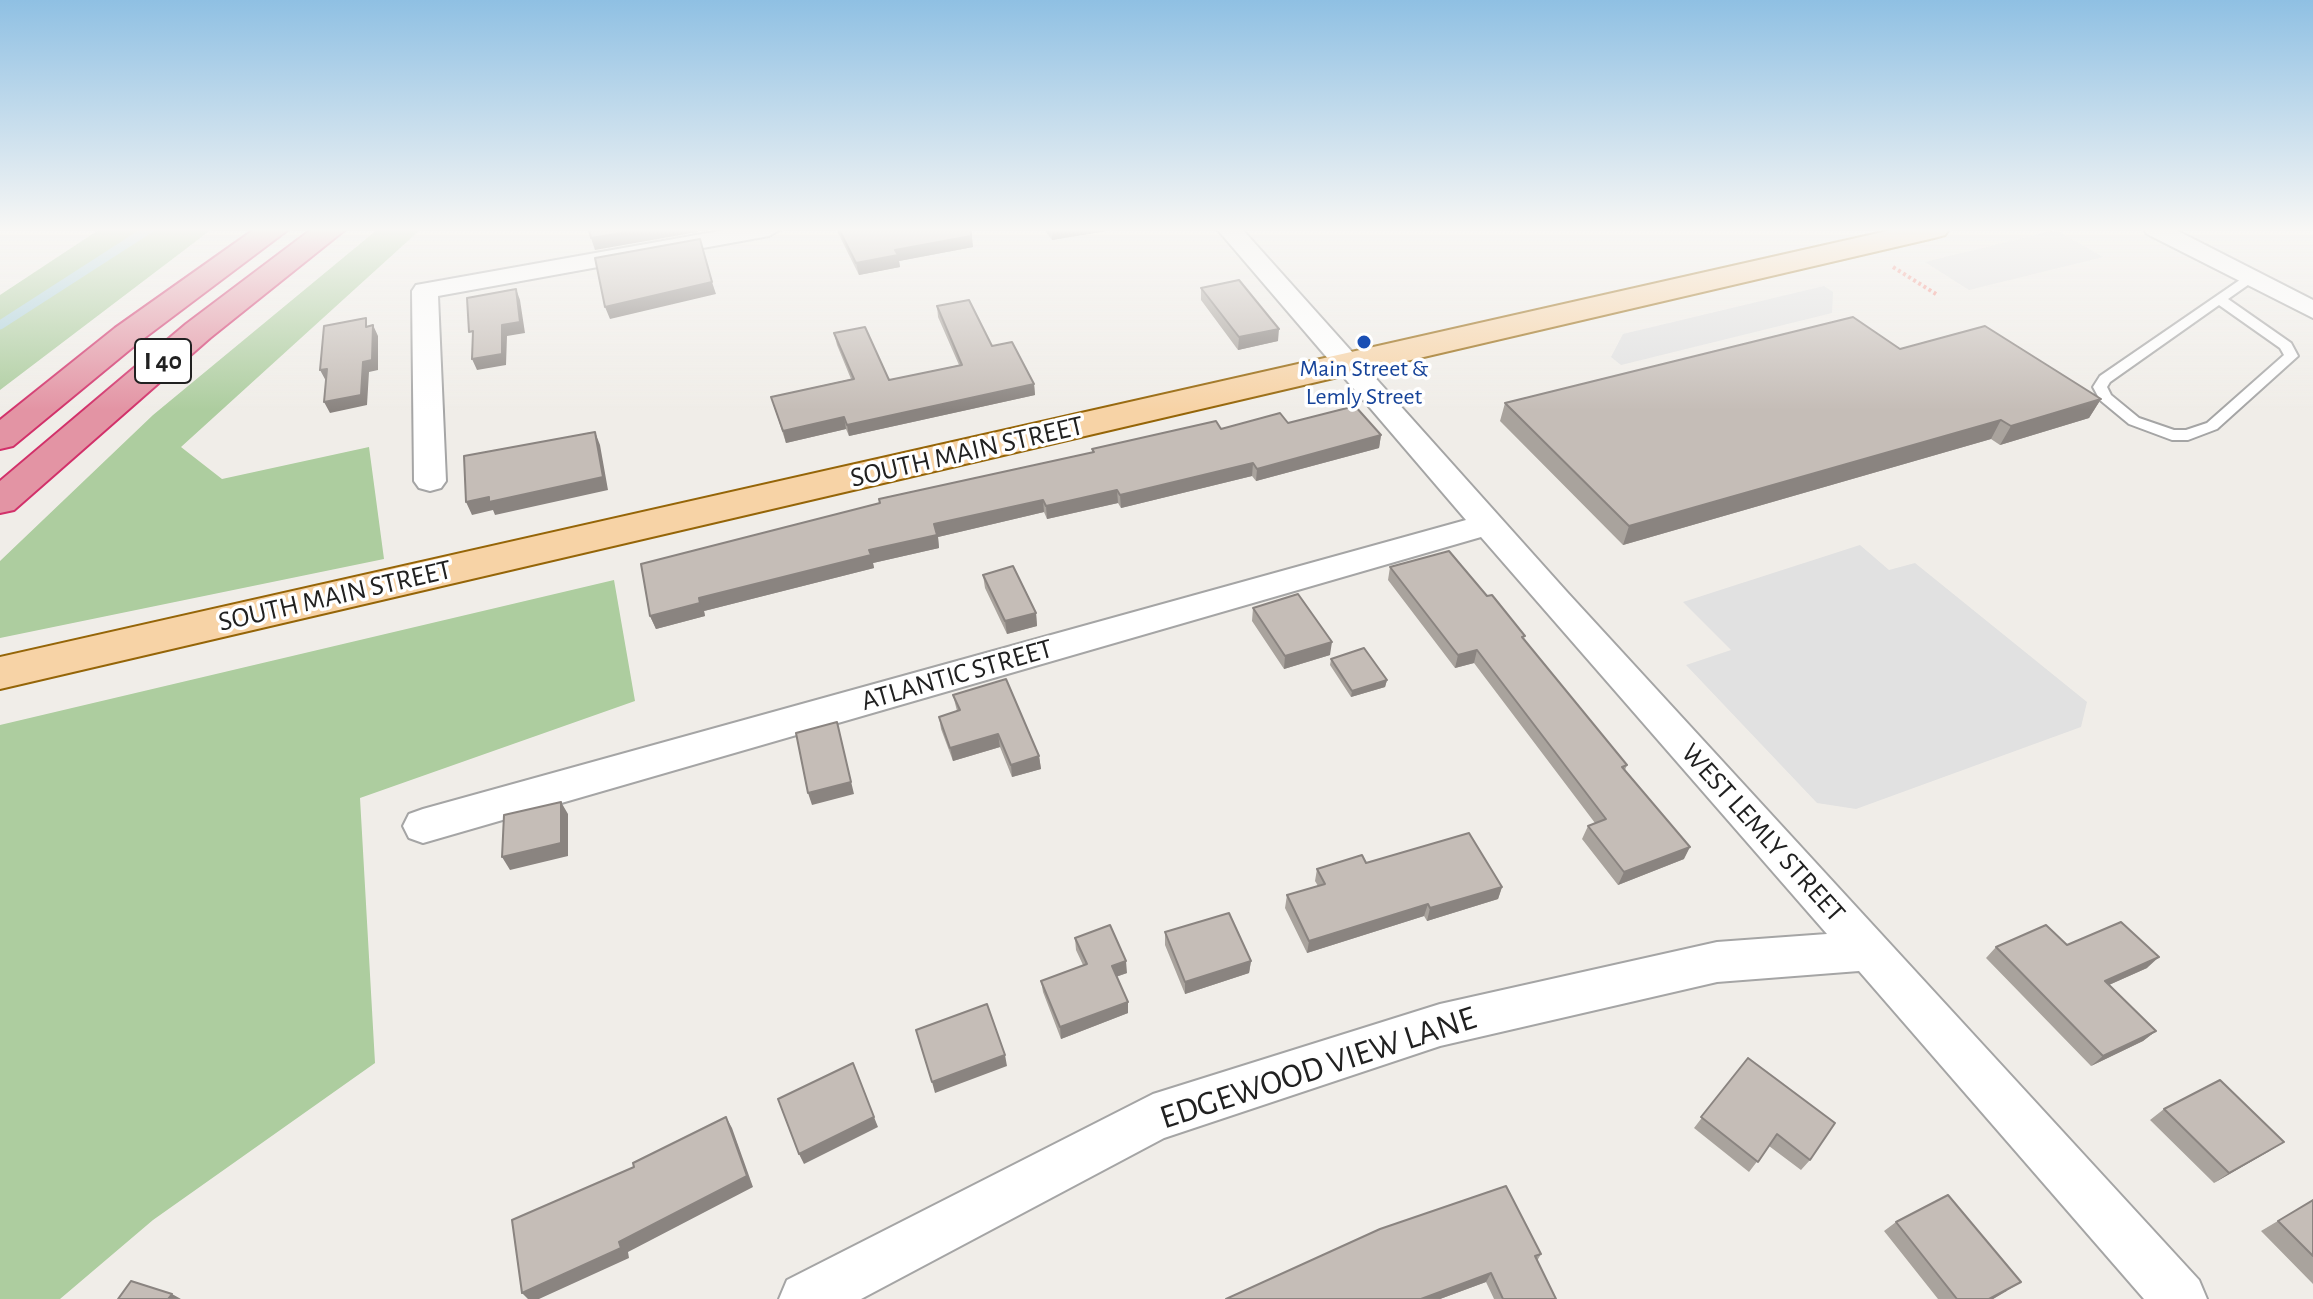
<!DOCTYPE html>
<style>
body{margin:0}
canvas{display:block;background:#f0ede8}
</style>
<canvas width="2313" height="1299"></canvas>
<script>
const ctx = document.querySelector('canvas').getContext('2d');
ctx.lineJoin = 'round';
function fill(path, color) {
  ctx.fillStyle = color;
  ctx.fill(path, 'evenodd');
}
function shape(rows) {
  const path = new Path2D();
  for (const r of rows) {
    path.moveTo(r[0], r[1]);
    for (let i = 2; i < r.length; i += 2) path.lineTo(r[i], r[i + 1]);
  }
  return path;
}
function stroke(path, color, width, dash) {
  ctx.strokeStyle = color;
  ctx.lineWidth = width;
  ctx.lineCap = dash ? 'butt' : 'round';
  ctx.setLineDash(dash || []);
  ctx.stroke(path);
}
function write(font, color, halo, rows, align = 'center') {
  ctx.font = font + ' "Alegreya Sans",sans-serif';
  ctx.lineWidth = 7;
  ctx.setLineDash([]);
  ctx.textBaseline = 'middle';
  ctx.strokeStyle = halo;
  ctx.fillStyle = color;
  for (const [text, x, y, turn = 0] of rows) {
    ctx.save();
    ctx.translate(x, y);
    ctx.rotate((+turn || 0) * Math.PI / 180);
    ctx.textAlign = isNaN(turn) ? turn : align;
    if (halo) ctx.strokeText(text, 0, 0);
    ctx.fillText(text, 0, 0);
    ctx.restore();
  }
}
const forest = shape([
 [100,229,212,229,0,390,0,295],
 [378,229,421,229,181,447,222,479,369,447,384,559,0,638,0,561,153,415],
 [614,580,635,701,360,798,375,1063,153,1220,60,1299,0,1299,0,725]
]);
const parking = shape([
 [2056,230,2103,257,1969,290,1925,262],
 [1824,286,1833,292,1832,313,1621,365,1611,357,1623,334],
 [1860,545,1889,570,1915,563,2087,702,2081,727,1856,809,1817,803,1686,665,1731,650,1683,602]
]);
const stream = shape([
 [0,325,149,229]
]);
const path = shape([
 [1893,267,1936,294]
]);
const lane = shape([
 [2250,273,2255,274,2255,280,2228,299,2291,343,2298,356,2217,429,2188,440,2172,440,2129,424,2100,400,2093,387,2100,376,2250,273],
 [2219,305,2280,348,2284,355,2207,423,2186,430,2174,430,2139,418,2111,395,2107,387,2110,382,2219,305]
]);
const street = shape([
 [730,229,781,229,769,236,438,296,446,481,441,488,430,491,419,488,414,481,412,291,416,285,730,229],
 [1217,229,1242,229,1567,592,2199,1280,2207,1299,2144,1299,1859,971,1717,982,1440,1046,1164,1138,861,1299,779,1299,787,1280,1153,1094,1440,1004,1717,942,1827,934,1481,537,423,843,409,838,403,826,409,814,423,809,1466,520,1217,229],
 [2144,229,2174,229,2313,300,2313,318,2147,234,2144,229]
]);
const primary = shape([
 [1896,229,1949,229,1945,235,1934,238,0,689,0,657,1896,229]
]);
const highway = shape([
 [255,229,289,229,139,342,13,446,0,449,0,420,115,328,255,229],
 [312,229,346,229,210,338,14,510,0,513,0,481,186,324,312,229]
]);
const wall = shape([
 [836,229,971,229,973,247,899,261,900,267,859,275],
 [1044,229,1118,229,1052,240],
 [1201,288,1278,341,1238,350,1201,300],
 [937,306,992,346,1034,384,1035,395,849,436,846,429,786,443,771,397,851,379,837,345,834,333,889,380,959,365,938,317],
 [1900,349,2101,399,2089,418,2000,445,1991,439,1623,545,1500,421,1505,403],
 [1288,423,1381,435,1379,448,1256,481,1252,476,1121,508,1118,503,1047,519,1044,512,938,537,939,548,873,563,874,568,704,611,705,616,656,629,650,616,1092,453,1092,449,1221,429],
 [1390,567,1524,640,1627,765,1625,770,1684,859,1618,885,1582,839,1588,826,1595,823,1474,663,1455,668,1388,580],
 [983,575,1036,613,1037,626,1007,634,985,588],
 [1253,608,1330,655,1284,669,1252,621],
 [1331,659,1387,680,1385,687,1351,697,1330,665],
 [953,695,1039,756,1041,769,1012,777,1000,747,953,761,941,729,939,717,957,711],
 [1366,863,1502,887,1498,899,1427,921,1424,916,1307,953,1285,908,1287,895,1318,886,1315,881,1317,869],
 [1165,932,1251,961,1249,973,1185,994,1165,945],
 [1075,938,1127,973,1116,977,1128,1013,1061,1039,1043,992,1041,981,1083,965,1076,950],
 [2067,945,2147,968,2109,985,2156,1031,2143,1041,2091,1066,1986,958,1996,947],
 [1748,1058,1810,1160,1801,1170,1769,1146,1749,1172,1694,1128],
 [2164,1109,2284,1142,2214,1183,2150,1120],
 [2313,1200,2313,1284,2261,1231],
 [1896,1222,2007,1291,1993,1299,1938,1299,1884,1231],
 [1541,1254,1537,1261,1556,1299,1494,1299,1486,1282,1440,1299,1226,1299]
]);
const shadedWall = shape([
 [645,229,697,229,698,232,595,250,591,238],
 [971,229,973,247,899,261,900,267,859,275,856,263,895,250],
 [1052,229,1118,229,1052,240],
 [712,282,716,294,610,319,605,307],
 [516,289,520,300,525,333,507,336,506,365,477,370,472,359],
 [373,325,378,336,378,370,369,372,367,405,330,413,324,402],
 [1279,329,1278,341,1238,350,1239,337],
 [327,369,326,381,320,370],
 [1034,384,1035,395,849,436,847,425],
 [2101,399,2089,418,2000,445,2011,426],
 [844,417,846,429,786,443,783,431],
 [2001,420,1991,439,1623,545,1629,526],
 [595,432,600,445,608,490,495,515,493,510,472,515,466,502],
 [1381,435,1379,448,1256,481,1257,469],
 [1253,463,1252,476,1121,508,1120,495],
 [1117,490,1118,503,1047,519,1046,506],
 [1043,500,1044,512,938,537,939,548,873,563,874,568,704,611,705,616,656,629,650,616,699,598,869,550,934,524],
 [1036,613,1037,626,1007,634,1005,621],
 [1332,642,1330,655,1284,669,1285,656],
 [1477,650,1474,663,1455,668,1458,655],
 [1387,680,1385,687,1351,697,1352,691],
 [837,722,854,794,812,805,808,793],
 [998,734,1000,747,953,761,950,748],
 [1039,756,1041,769,1012,777,1011,765],
 [561,802,568,814,568,856,510,870,502,857],
 [1690,847,1684,859,1618,885,1624,872],
 [1502,887,1498,899,1427,921,1430,908],
 [1428,904,1424,916,1307,953,1309,941],
 [2159,957,2147,968,2093,992,2105,981],
 [1126,961,1127,973,1112,978,1112,966],
 [1251,961,1249,973,1185,994,1185,982],
 [1128,1002,1128,1013,1061,1039,1060,1027],
 [2156,1031,2143,1041,2091,1066,2103,1056],
 [1005,1055,1007,1066,935,1093,932,1082],
 [726,1117,732,1128,753,1187,628,1252,629,1258,539,1299,528,1299,522,1293,619,1242],
 [874,1117,878,1127,804,1164,799,1154],
 [2284,1142,2268,1152,2214,1183,2229,1173],
 [1491,1273,1486,1282,1440,1299,1421,1299],
 [2021,1282,1993,1299,1989,1299],
 [172,1294,181,1299,168,1299]
]);
const building = shape([
 [589,229,645,229,591,238,589,229],
 [839,229,971,229,971,236,895,250,898,255,856,263,839,229],
 [700,239,712,282,605,307,595,258,700,239],
 [1239,280,1279,329,1239,337,1201,288,1239,280],
 [516,289,520,322,502,325,502,354,472,359,473,331,469,332,467,298,516,289],
 [969,300,992,346,1012,342,1034,384,847,425,844,417,783,431,771,397,854,379,834,333,865,327,889,380,962,365,937,306,969,300],
 [1853,317,1900,349,1985,326,2101,399,2011,426,2001,420,1629,526,1505,403,1853,317],
 [366,318,366,327,373,325,372,360,363,362,361,395,324,402,327,369,320,370,324,326,366,318],
 [1355,406,1381,435,1257,469,1253,463,1120,495,1117,490,1046,506,1043,500,934,524,937,535,869,550,871,555,699,598,700,603,650,616,641,564,880,503,879,499,1094,452,1092,449,1216,421,1221,429,1280,413,1288,423,1355,406],
 [595,432,603,477,489,502,489,497,466,502,464,456,595,432],
 [1449,551,1487,596,1492,595,1525,636,1522,637,1627,765,1622,767,1690,847,1624,872,1588,826,1606,819,1477,650,1458,655,1390,567,1449,551],
 [1013,566,1036,613,1005,621,983,575,1013,566],
 [1298,594,1332,642,1285,656,1253,608,1298,594],
 [1364,648,1387,680,1352,691,1331,659,1364,648],
 [1006,679,1039,756,1011,765,998,734,950,748,939,717,960,710,953,695,1006,679],
 [837,722,851,782,808,793,796,733,837,722],
 [561,802,561,843,502,857,504,815,561,802],
 [1469,833,1502,887,1430,908,1428,904,1309,941,1287,895,1325,884,1317,869,1362,855,1366,863,1469,833],
 [1229,913,1251,961,1185,982,1165,932,1229,913],
 [2121,922,2159,957,2105,981,2156,1031,2103,1056,1996,947,2046,925,2067,945,2121,922],
 [1110,925,1126,961,1112,966,1128,1002,1060,1027,1041,981,1087,964,1075,938,1110,925],
 [987,1004,1005,1055,932,1082,916,1030,987,1004],
 [1748,1058,1835,1123,1810,1160,1777,1134,1758,1162,1701,1117,1748,1058],
 [853,1063,874,1117,799,1154,778,1099,853,1063],
 [2220,1080,2284,1142,2229,1173,2164,1109,2220,1080],
 [726,1117,747,1176,619,1242,621,1248,522,1293,512,1220,634,1167,633,1163,726,1117],
 [1506,1186,1541,1254,1535,1256,1556,1299,1503,1299,1491,1273,1421,1299,1226,1299,1380,1229,1506,1186],
 [1948,1195,2021,1282,1989,1299,1957,1299,1896,1222,1948,1195],
 [2313,1200,2313,1256,2278,1221,2313,1200],
 [131,1281,172,1294,168,1299,118,1299,131,1281]
]);
const markers = [
 [1364,342,8,"#1a4fb4"]
];
const farTransitnames = [
 ["Main Street &",1364,369],
 ["Lemly Street",1364,397]
];
const shields = [
 [163,361,56]
];
const shieldNames = [
 ["I 40",163,361]
];
const streetNames = [
 ["SOUTH MAIN STREET",967,452,-13],
 ["SOUTH MAIN STREET",335,596,-13],
 ["ATLANTIC STREET",957,675,-16],
 ["WEST LEMLY STREET",1763,833,48]
];
const nearStreetnames = [
 ["EDGEWOOD VIEW LANE",1318,1068,-18]
];
fill(forest, '#adcd9f');
fill(parking, '#e1e1e1');
stroke(stream, '#abd1db', 9);
stroke(lane, '#a5a5a5', 4);
stroke(street, '#a5a5a5', 4);
stroke(primary, '#956508', 4);
stroke(highway, '#d2316a', 4);
stroke(path, '#f38277', 4, [3, 3]);
fill(lane, '#fff');
fill(street, '#fff');
fill(primary, '#f7d3a6');
fill(highway, '#e394a4');
fill(wall, '#a9a39d');
fill(shadedWall, '#8a8480');
fill(building, '#c5bdb7');
stroke(building, '#8a8480', 2);
const sky = ctx.createLinearGradient(0, 0, 0, 410);
sky.addColorStop(0, '#8fc0e3');
sky.addColorStop(0.56, '#f8f7f5');
sky.addColorStop(1, '#f8f7f500');
ctx.fillStyle = sky;
ctx.fillRect(0, 0, 2313, 410);
for (const [x, y, r, color] of markers) {
  const dot = new Path2D();
  dot.arc(x, y, r, 0, 2 * Math.PI);
  ctx.fillStyle = color;
  ctx.fill(dot);
  stroke(dot, '#fff', 3);
}
write('24px', '#164399', '#fff', farTransitnames);
for (const [x, y, w] of shields) {
  const box = new Path2D();
  box.roundRect(x - w / 2, y - 22, w, 44, 6);
  ctx.fillStyle = '#fff';
  ctx.fill(box);
  stroke(box, '#212121', 2);
}
write('bold 26px', '#212121', null, shieldNames);
write('28px', '#212121', '#fff', streetNames);
write('34px', '#212121', '#fff', nearStreetnames);
</script>
